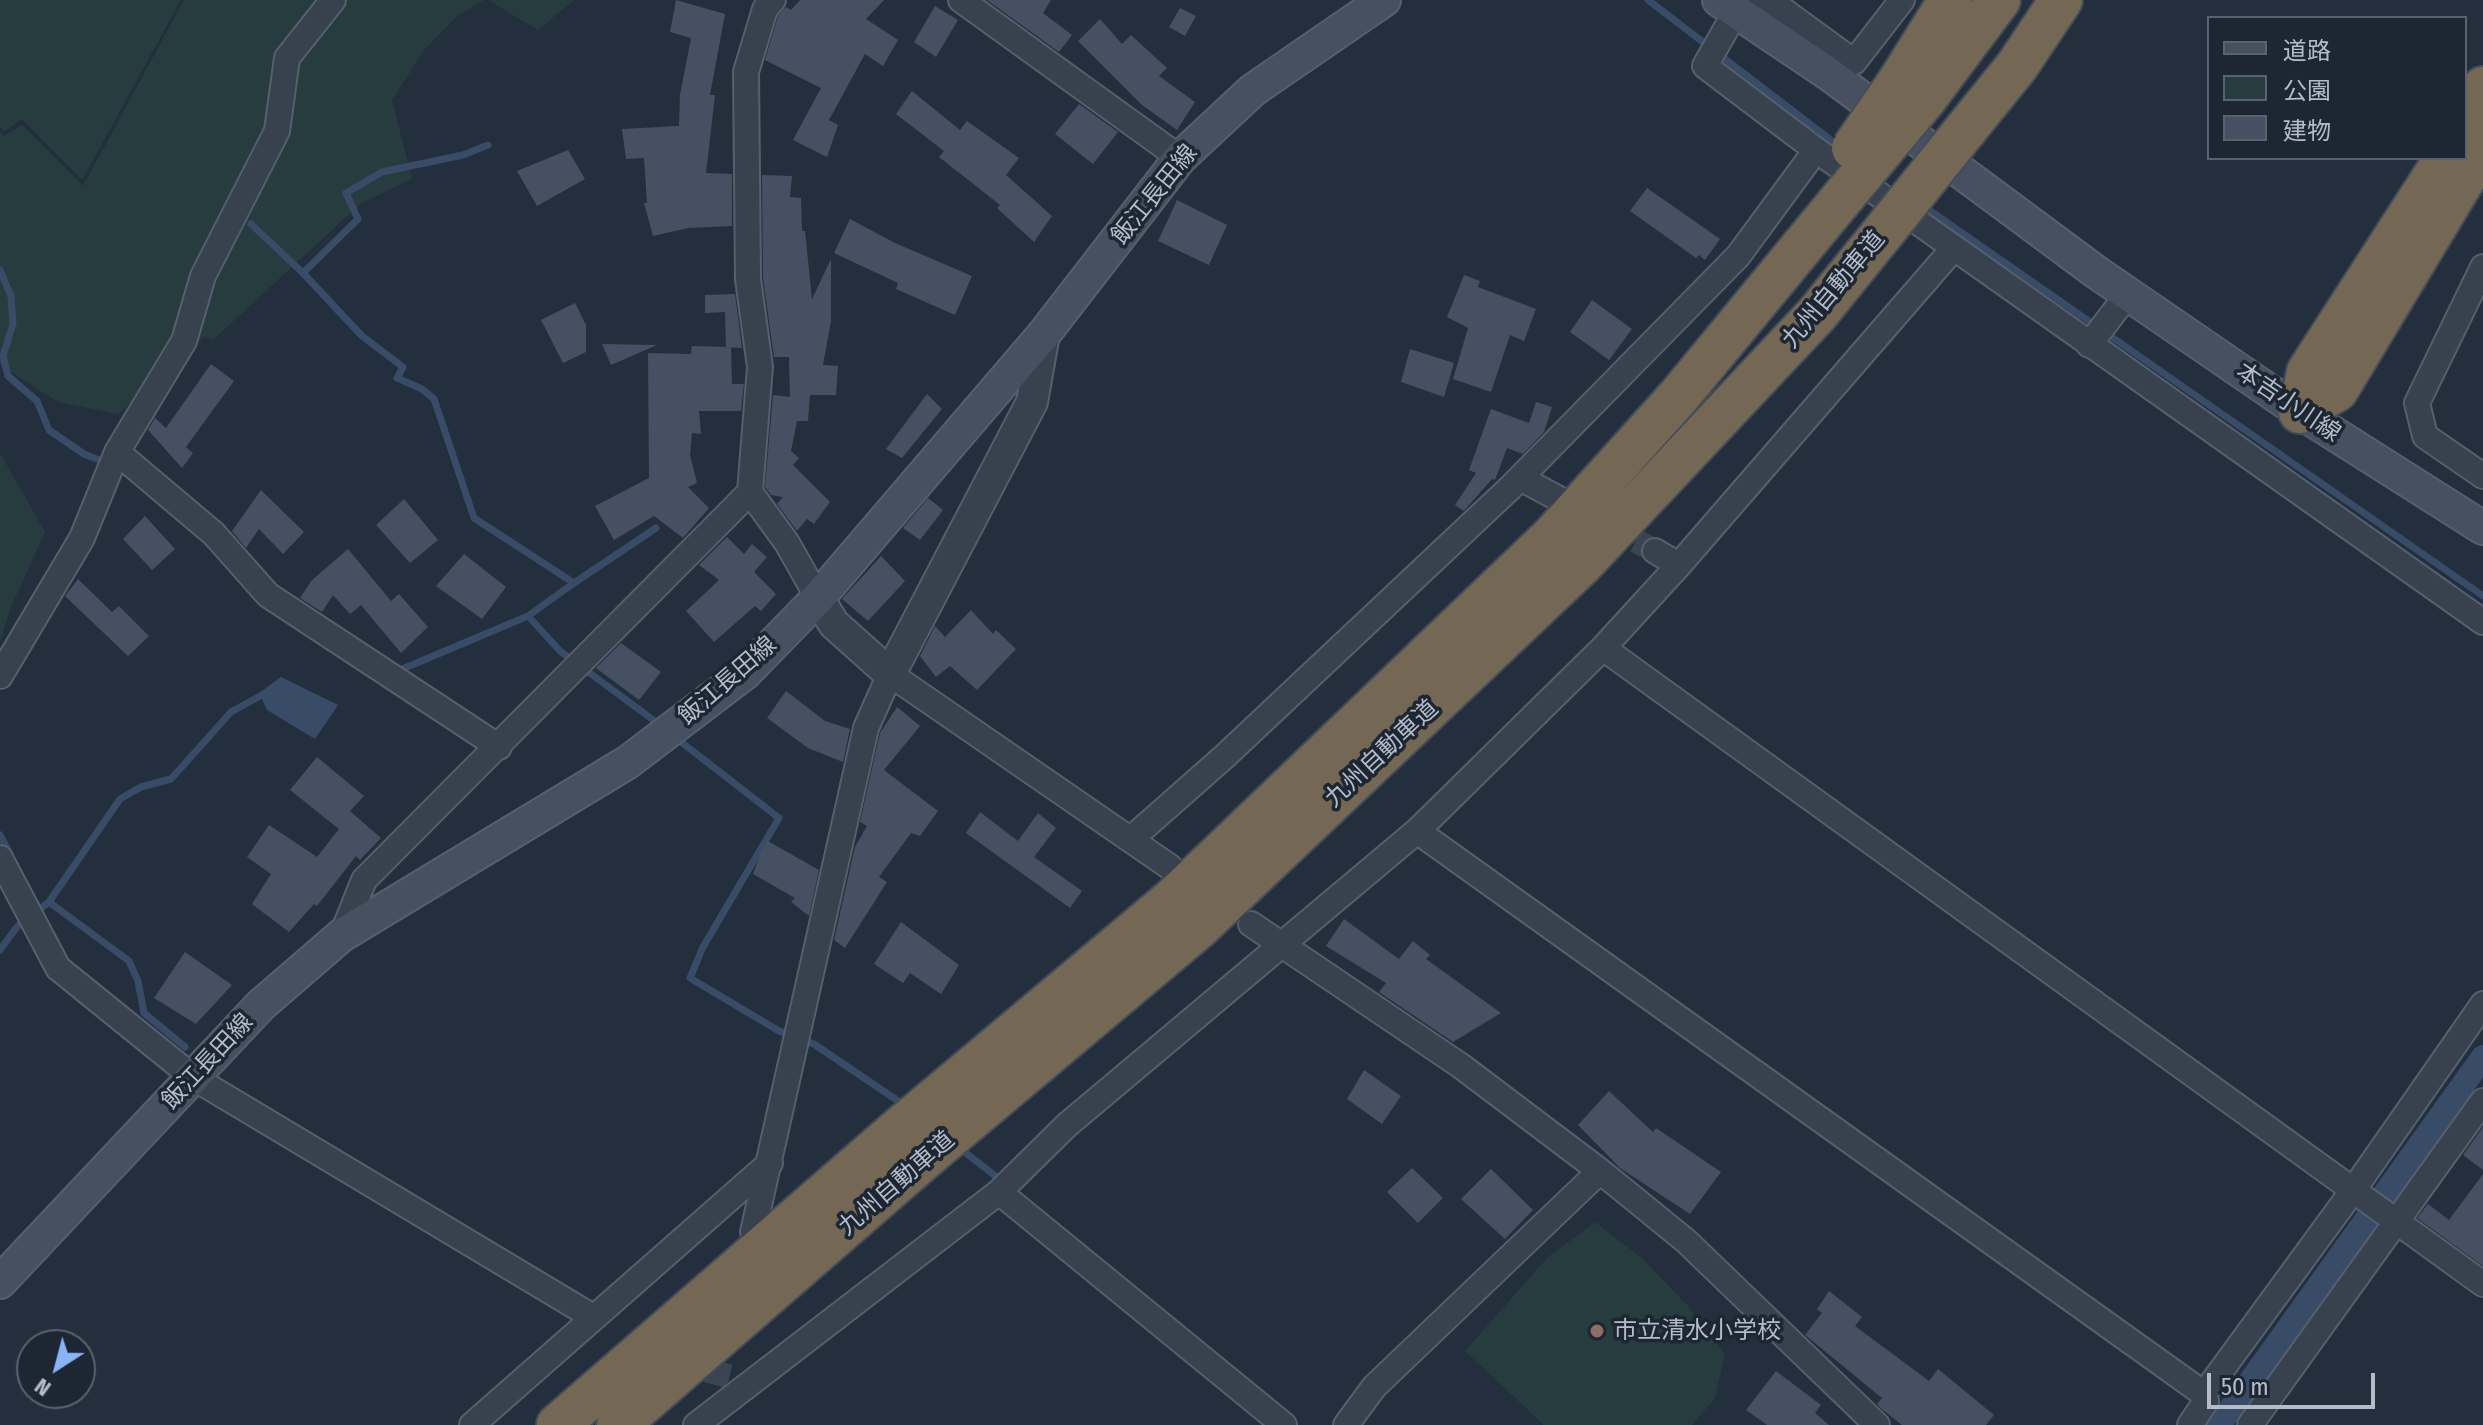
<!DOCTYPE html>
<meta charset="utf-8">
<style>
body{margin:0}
#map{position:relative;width:2483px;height:1425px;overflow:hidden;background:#242f3e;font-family:"Fira Sans Condensed","Noto Sans JP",sans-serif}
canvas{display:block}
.legend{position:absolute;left:2207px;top:16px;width:260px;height:144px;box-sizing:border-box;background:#1d2633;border:2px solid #59626f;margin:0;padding:10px 14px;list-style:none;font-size:24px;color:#b4bcc9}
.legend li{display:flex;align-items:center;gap:16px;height:40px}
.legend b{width:40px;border:2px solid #59626f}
.north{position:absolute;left:16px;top:1329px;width:80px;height:80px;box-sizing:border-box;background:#1d2633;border:2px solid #59626f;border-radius:50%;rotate:216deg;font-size:22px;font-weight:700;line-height:32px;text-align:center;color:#b4bcc9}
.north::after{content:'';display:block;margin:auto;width:28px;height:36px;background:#8ab4f8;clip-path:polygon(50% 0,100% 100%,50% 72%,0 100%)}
.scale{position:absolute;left:2207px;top:1373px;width:168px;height:36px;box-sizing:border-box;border:4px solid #b4bcc9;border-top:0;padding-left:10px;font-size:24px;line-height:28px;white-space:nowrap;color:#b4bcc9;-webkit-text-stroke:6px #1d2633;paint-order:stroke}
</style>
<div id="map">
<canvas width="2483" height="1425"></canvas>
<ul class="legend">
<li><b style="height:10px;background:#465061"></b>道路</li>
<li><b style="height:22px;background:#263c3f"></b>公園</li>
<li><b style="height:22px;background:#455162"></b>建物</li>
</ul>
<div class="north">N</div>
<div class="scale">50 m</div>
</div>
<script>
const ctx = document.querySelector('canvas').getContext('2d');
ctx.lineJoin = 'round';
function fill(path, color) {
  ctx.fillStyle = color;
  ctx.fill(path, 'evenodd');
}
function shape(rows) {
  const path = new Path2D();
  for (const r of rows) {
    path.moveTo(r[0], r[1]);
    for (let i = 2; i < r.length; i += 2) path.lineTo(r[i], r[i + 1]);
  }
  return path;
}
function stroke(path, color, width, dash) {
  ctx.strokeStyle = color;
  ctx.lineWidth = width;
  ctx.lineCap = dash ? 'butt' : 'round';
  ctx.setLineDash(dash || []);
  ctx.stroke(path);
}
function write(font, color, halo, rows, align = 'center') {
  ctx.font = font + ' "Fira Sans Condensed","Noto Sans JP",sans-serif';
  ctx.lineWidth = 7;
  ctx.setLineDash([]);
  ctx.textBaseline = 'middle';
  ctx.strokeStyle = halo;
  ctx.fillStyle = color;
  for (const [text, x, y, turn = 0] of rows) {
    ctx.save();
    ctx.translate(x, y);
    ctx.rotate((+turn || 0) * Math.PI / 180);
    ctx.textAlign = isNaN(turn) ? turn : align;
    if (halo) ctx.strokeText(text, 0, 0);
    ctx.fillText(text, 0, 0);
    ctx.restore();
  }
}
const green = shape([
 [0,0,181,0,82,180,22,119,4,132,0,126],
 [184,0,484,0,457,16,425,49,392,100,412,179,360,204,213,340,204,337,118,414,58,402,0,365,0,131,4,136,22,125,83,186],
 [488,0,574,0,538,30],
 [0,453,45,532,11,607,0,642],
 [1595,1222,1642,1258,1688,1306,1725,1354,1715,1398,1692,1425,1544,1425,1465,1351,1548,1257]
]);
const water = shape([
 [281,677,338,705,315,739,267,710,259,693]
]);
const stream = shape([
 [1648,0,1840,147],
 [1922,205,2096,326],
 [251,224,303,273,362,336,403,367,397,378,422,389,434,399,474,518,574,583,528,616],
 [0,270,11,296,13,324,3,356,8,376,37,401,49,430,84,454,110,464],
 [303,273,358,219,346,193,382,172,463,155,488,145],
 [2106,333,2483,596],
 [574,583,656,528],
 [396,668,400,670,528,616,560,651,660,725],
 [676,738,779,818,703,947,690,978,779,1031,814,1044,904,1105],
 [0,835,10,854],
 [49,902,120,799,141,787,171,779,231,712,260,696],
 [0,950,17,927,49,902,129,961,138,981,144,1013,185,1047],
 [958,1147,1002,1181]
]);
const canal = shape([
 [2219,1425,2483,1057]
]);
const building = shape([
 [676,0,725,14,710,95,715,95,706,173,732,174,732,226,688,228,653,236,644,203,647,203,644,158,626,159,622,129,679,126,680,95,691,38,670,32],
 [800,0,884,0,866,19,898,40,883,66,865,54,829,120,838,125,827,157,793,140,821,88,765,60,778,16,786,7,791,10],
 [987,0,1051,0,1043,13,1072,35,1059,52],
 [935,6,958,20,936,57,914,42],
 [1180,8,1196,16,1185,36,1169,27],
 [1100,19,1122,44,1131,35,1167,68,1159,76,1195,102,1177,130,1142,105,1078,41],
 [912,91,960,130,967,121,1019,158,1006,175,1052,216,1034,242,997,208,1000,205,939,157,944,151,896,114],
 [1079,104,1118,132,1093,164,1055,134],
 [568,150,585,179,537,206,517,171],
 [762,175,792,176,790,197,801,198,802,231,805,231,812,299,831,259,831,321,823,365,838,366,836,395,810,395,808,421,797,421,791,451,799,458,793,465,830,502,814,524,807,519,797,531,777,504,783,497,771,495,765,487,773,395,790,397,789,357,774,357,763,278],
 [1647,188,1720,239,1705,260,1699,255,1696,258,1630,211],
 [1177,200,1227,225,1209,265,1158,241],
 [850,219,895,243,972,276,955,315,896,289,898,283,834,253],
 [1464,275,1480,281,1478,287,1536,309,1524,341,1510,335,1491,392,1453,379,1468,328,1447,317],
 [735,294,742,348,726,347,725,312,705,313,705,295],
 [1592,300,1632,329,1609,360,1570,332],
 [575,303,586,325,586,352,563,363,541,320],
 [602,344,657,345,611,365],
 [692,346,731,347,732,384,744,384,741,411,699,411,701,434,692,433,690,455,697,483,688,487,709,508,683,538,654,516,614,540,595,506,649,478,648,353,691,354],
 [1410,349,1454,363,1444,397,1401,382],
 [211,364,234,381,186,447,193,453,182,468,148,430,155,418,166,428],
 [927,394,942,409,902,458,886,449],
 [1536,402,1552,407,1544,432,1523,454,1507,448,1495,480,1492,479,1464,511,1455,505,1476,473,1469,470,1491,409,1529,423],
 [261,490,304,532,283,554,259,529,246,548,232,531],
 [928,498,943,510,920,540,903,528],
 [404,499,438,540,410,563,376,525],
 [145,516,175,549,152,570,123,539],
 [727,537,744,554,752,544,767,557,754,572,776,594,761,611,755,606,714,642,686,611,719,580,699,565],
 [348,549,391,601,399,594,428,627,401,653,361,605,350,614,333,595,322,612,300,598,311,581],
 [464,554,506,587,482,619,436,586],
 [881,556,905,581,868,621,842,599],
 [78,579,112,612,119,606,149,636,128,656,65,596],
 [971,610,993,634,996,630,1016,649,977,690,950,666,936,677,920,656,935,626,945,637],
 [621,643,661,672,639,700,596,668],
 [786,691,825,721,850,729,843,762,808,748,767,718],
 [897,707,920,726,884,770,938,811,920,836,911,833,879,877,887,882,845,948,834,940,855,847,867,826,860,822,880,733],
 [317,757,364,796,350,811,381,838,360,860,356,856,317,906,314,904,289,932,252,904,271,874,247,857,269,825,317,857,339,829,290,790],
 [980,812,1018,841,1038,813,1056,828,1034,857,1082,891,1070,908,966,833],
 [766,840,819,870,809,916,791,902,795,898,753,874],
 [1344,919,1399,959,1413,941,1430,955,1426,959,1501,1013,1453,1042,1379,992,1386,983,1326,946],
 [901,922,959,965,941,994,910,973,903,983,874,964],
 [185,952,232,985,196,1024,154,998],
 [1364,1070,1401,1096,1382,1124,1347,1099],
 [1609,1091,1653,1132,1656,1128,1721,1172,1690,1214,1620,1168,1578,1125],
 [2483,1127,2483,1170,2463,1155],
 [1412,1168,1443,1198,1418,1223,1387,1192],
 [1491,1169,1533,1210,1505,1239,1461,1199],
 [2483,1174,2483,1266,2417,1218,2428,1204,2449,1220],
 [1829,1291,1862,1317,1855,1326,1929,1381,1938,1369,1994,1415,1986,1425,1902,1425,1883,1410,1877,1404,1882,1398,1805,1335,1822,1313,1817,1309],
 [1776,1371,1821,1405,1815,1413,1829,1425,1767,1425,1746,1410]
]);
const minorTunnel = shape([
 [1604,524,1655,551],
 [715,1385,728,1333]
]);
const minor = shape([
 [961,0,1180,158],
 [1769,0,1854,62,1902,0],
 [1816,150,2483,622],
 [2483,267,2417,403,2425,436,2483,476],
 [2089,345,2128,294],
 [117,452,214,534,268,595,499,747],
 [1520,478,1561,500],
 [750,492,787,543,818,598],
 [1655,551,1679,565],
 [1603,648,2483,1284],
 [0,676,82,538,117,452,184,341,203,276,277,131,287,58,333,0],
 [1417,831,2204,1394],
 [1131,839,1225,756,1510,488,1738,256,1816,150,1705,66,1735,13,1750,0],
 [0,858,58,968,194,1078,593,1317],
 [1251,924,1461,1066,1600,1171,1686,1241,1877,1425],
 [342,935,364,880,750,492,760,367,748,279,746,72,765,9,773,0],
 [999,1192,1284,1425],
 [753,1232,866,728,890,674,1170,867],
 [472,1425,770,1163],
 [696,1425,999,1192,1067,1125,1417,831,1603,648,1679,565,1953,249],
 [1346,1425,1374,1387,1600,1171],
 [2190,1425,2206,1401,2204,1394,2354,1189,2483,1004],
 [2250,1425,2483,1101]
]);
const tertiary = shape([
 [818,598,834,624,890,674,1032,402,1044,334]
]);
const secondary = shape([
 [1719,0,1829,74,2096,272,2300,412,2483,528],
 [0,1282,261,1005,342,935,628,762,745,673,818,598,1044,334,1180,158,1253,90,1384,0]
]);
const motorway = shape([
 [1900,80,1950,0],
 [1925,99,1999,0],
 [2465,123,2483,88],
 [1966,129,2017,66,2061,0],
 [2300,412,2337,390,2483,147],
 [2300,412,2308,372,2446,158],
 [558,1425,900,1128,1172,900,1552,537,1679,396,1838,203],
 [618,1425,926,1157,1197,929,1582,564,1817,314,1885,230]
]);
const motorwayBridge = shape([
 [1853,148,1900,80],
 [1838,203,1925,99],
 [1885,230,1966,129]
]);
const markers = [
 [1597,1331,8,"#8d6e63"]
];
const streetNames = [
 ["飯江長田線",1155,195,-51],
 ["九州自動車道",1834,290,-50],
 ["本吉小川線",2288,403,34],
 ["飯江長田線",728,681,-41],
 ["九州自動車道",1382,754,-43],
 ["飯江長田線",208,1062,-47],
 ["九州自動車道",897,1184,-41]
];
const poiNames = [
 ["市立清水小学校",1613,1331]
];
fill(green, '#263c3f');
fill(water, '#394c67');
stroke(stream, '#394c67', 7);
stroke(canal, '#394c67', 24);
fill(building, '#455162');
stroke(minorTunnel, '#3a4453', 24, [24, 12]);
stroke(minor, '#565f6c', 28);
stroke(tertiary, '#565f6c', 34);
stroke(secondary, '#565f6c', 36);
stroke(motorway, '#434c59', 46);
stroke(minor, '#38414e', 24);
stroke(tertiary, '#38414e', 30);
stroke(secondary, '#465061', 32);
stroke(motorway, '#746855', 42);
stroke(motorwayBridge, '#434c59', 46, []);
stroke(motorwayBridge, '#746855', 42);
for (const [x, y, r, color] of markers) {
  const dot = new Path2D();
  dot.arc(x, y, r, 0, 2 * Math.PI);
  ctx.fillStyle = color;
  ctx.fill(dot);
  stroke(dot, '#1d2633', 3);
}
write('24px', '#b4bcc9', '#1d2633', streetNames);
write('24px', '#b4bcc9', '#1d2633', poiNames, 'left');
</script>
